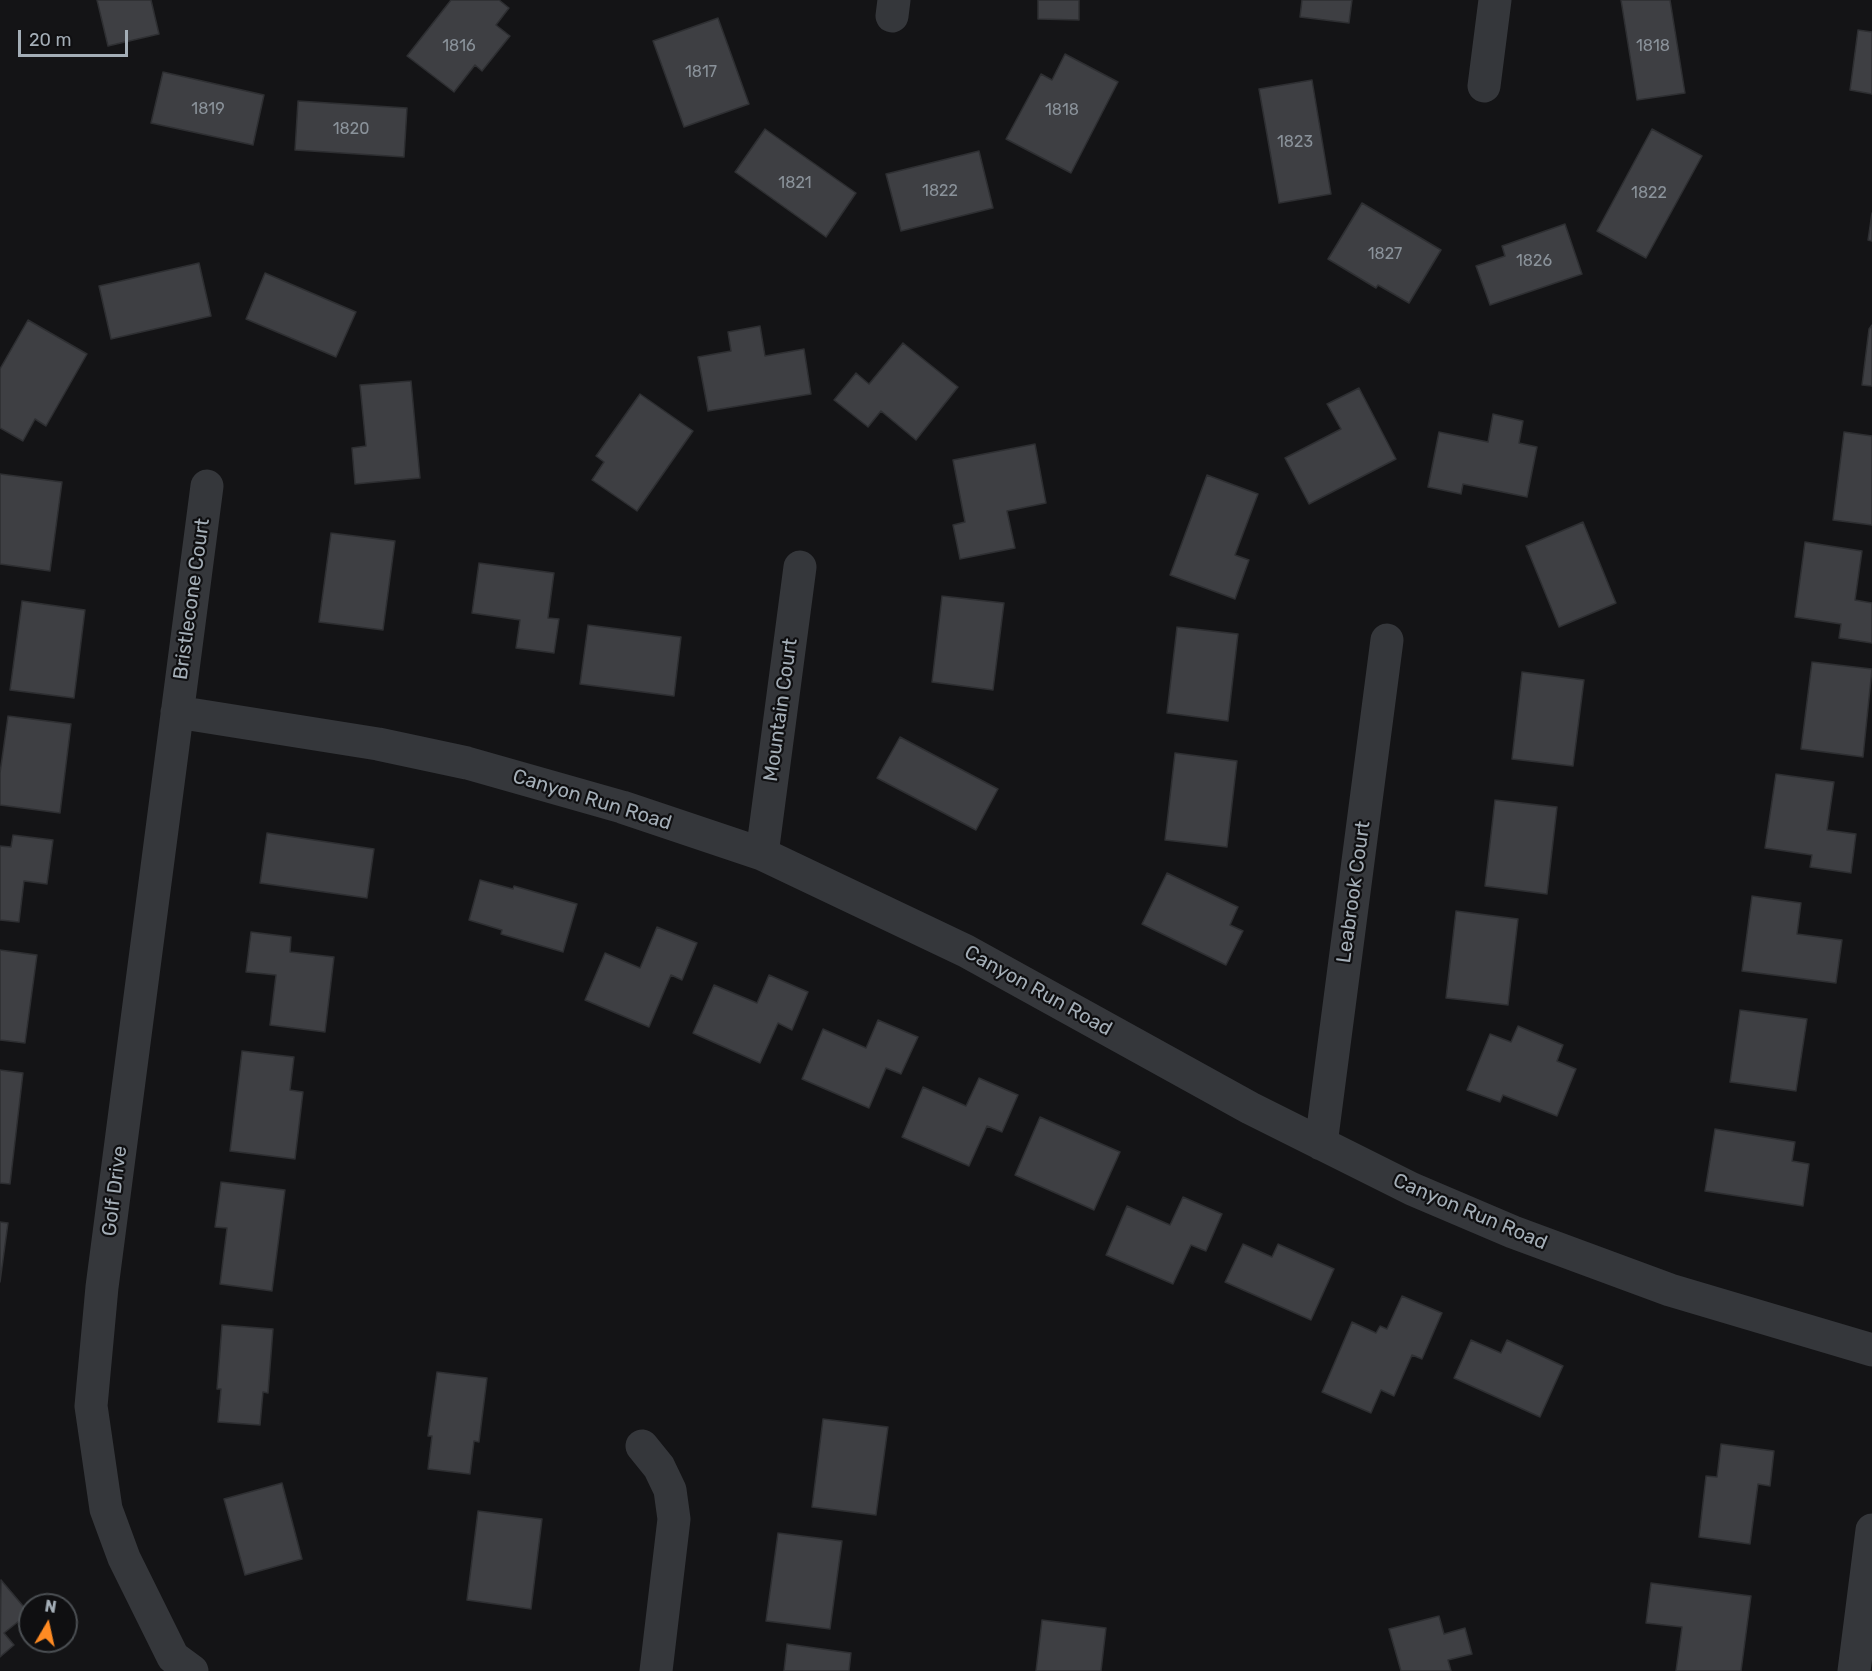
<!DOCTYPE html>
<style>
body{margin:0}
#map{position:relative;width:1872px;height:1671px;overflow:hidden;background:#141416;font-family:Rubik,sans-serif}
canvas{display:block}
.north{position:absolute;left:18px;top:1593px;width:60px;height:60px;box-sizing:border-box;background:#0f0f11;border:2px solid #4b4f53;border-radius:50%;rotate:9deg;font-size:16px;font-weight:700;line-height:24px;text-align:center;color:#a4aeb7}
.north::after{content:'';display:block;margin:auto;width:21px;height:27px;background:#ff8b23;clip-path:polygon(50% 0,100% 100%,50% 72%,0 100%)}
.scale{position:absolute;left:18px;top:30px;width:110px;height:27px;box-sizing:border-box;border:3px solid #a4aeb7;border-top:0;padding-left:8px;font-size:18px;line-height:21px;white-space:nowrap;color:#a4aeb7;-webkit-text-stroke:4px #0f0f11;paint-order:stroke}
</style>
<div id="map">
<canvas width="1872" height="1671"></canvas>
<div class="north">N</div>
<div class="scale">20 m</div>
</div>
<script>
const ctx = document.querySelector('canvas').getContext('2d');
ctx.lineJoin = 'round';
function fill(path, color) {
  ctx.fillStyle = color;
  ctx.fill(path, 'evenodd');
}
function shape(rows) {
  const path = new Path2D();
  for (const r of rows) {
    path.moveTo(r[0], r[1]);
    for (let i = 2; i < r.length; i += 2) path.lineTo(r[i], r[i + 1]);
  }
  return path;
}
function stroke(path, color, width, dash) {
  ctx.strokeStyle = color;
  ctx.lineWidth = width;
  ctx.lineCap = dash ? 'butt' : 'round';
  ctx.setLineDash(dash || []);
  ctx.stroke(path);
}
function write(font, color, halo, rows, align = 'center') {
  ctx.font = font + ' Rubik,sans-serif';
  ctx.lineWidth = 4.5;
  ctx.setLineDash([]);
  ctx.textBaseline = 'middle';
  ctx.strokeStyle = halo;
  ctx.fillStyle = color;
  for (const [text, x, y, turn = 0] of rows) {
    ctx.save();
    ctx.translate(x, y);
    ctx.rotate((+turn || 0) * Math.PI / 180);
    ctx.textAlign = isNaN(turn) ? turn : align;
    if (halo) ctx.strokeText(text, 0, 0);
    ctx.fillText(text, 0, 0);
    ctx.restore();
  }
}
const building = shape([
 [97,0,151,0,159,34,108,46,97,0],
 [451,0,499,0,509,8,496,25,510,36,482,71,475,65,454,92,407,56,451,0],
 [1038,0,1079,0,1079,20,1038,19,1038,0],
 [1302,0,1352,0,1349,23,1300,17,1302,0],
 [1621,0,1670,0,1685,93,1637,100,1621,0],
 [718,18,749,104,684,127,653,41,718,18],
 [1858,30,1872,32,1872,94,1850,90,1858,30],
 [1065,54,1118,82,1071,173,1006,139,1041,74,1052,80,1065,54],
 [163,72,264,95,253,145,151,123,163,72],
 [1312,80,1331,194,1279,203,1259,89,1312,80],
 [298,101,407,108,404,157,295,150,298,101],
 [765,129,856,193,826,237,735,172,765,129],
 [1652,129,1702,156,1646,258,1597,231,1652,129],
 [979,151,993,208,901,231,886,174,979,151],
 [1362,203,1441,250,1409,303,1378,285,1376,288,1328,259,1362,203],
 [1872,213,1872,241,1868,240,1872,213],
 [1565,224,1582,274,1490,305,1476,266,1505,256,1502,246,1565,224],
 [199,263,211,316,111,339,99,286,199,263],
 [265,273,356,312,336,357,246,319,265,273],
 [28,320,87,354,46,426,35,419,23,441,0,428,0,369,28,320],
 [1872,325,1872,386,1862,385,1869,329,1872,325],
 [760,326,765,356,804,349,811,394,708,411,698,357,731,351,728,332,760,326],
 [903,343,958,387,916,440,881,411,868,427,834,400,856,373,869,384,903,343],
 [411,381,420,478,355,484,352,448,366,446,360,385,411,381],
 [1359,388,1396,459,1309,504,1285,458,1341,429,1327,404,1359,388],
 [640,394,693,431,637,511,592,480,604,462,596,456,640,394],
 [1493,414,1523,421,1519,443,1537,447,1527,497,1463,484,1461,494,1428,487,1439,432,1488,442,1493,414],
 [1844,432,1872,436,1872,525,1833,520,1844,432],
 [1035,444,1046,503,1007,511,1015,548,960,559,953,525,965,522,953,460,1035,444],
 [0,474,62,482,50,571,0,564,0,474],
 [1207,475,1258,494,1235,555,1249,560,1235,599,1170,575,1207,475],
 [1583,522,1616,603,1559,627,1526,546,1583,522],
 [331,533,395,541,383,630,319,622,331,533],
 [1805,542,1862,551,1855,600,1872,603,1872,643,1839,638,1841,624,1795,617,1805,542],
 [479,563,554,573,548,618,559,619,554,653,516,648,520,620,472,613,479,563],
 [942,596,1004,603,993,690,932,682,942,596],
 [22,601,85,610,74,698,10,690,22,601],
 [588,625,681,637,674,696,580,684,588,625],
 [1177,627,1238,634,1228,721,1167,713,1177,627],
 [1812,662,1872,669,1863,757,1801,749,1812,662],
 [1522,672,1584,680,1573,766,1512,759,1522,672],
 [8,716,71,724,60,813,0,805,0,773,8,716],
 [900,737,998,789,976,830,877,778,900,737],
 [1175,753,1237,761,1227,847,1165,840,1175,753],
 [1776,774,1834,782,1827,830,1856,834,1851,873,1810,867,1812,855,1765,848,1776,774],
 [1495,800,1557,807,1547,894,1485,886,1495,800],
 [267,833,374,849,367,898,260,883,267,833],
 [13,835,53,840,47,884,24,881,19,922,0,920,0,846,11,847,13,835],
 [1167,873,1238,907,1230,925,1243,931,1226,965,1142,924,1167,873],
 [480,880,513,889,514,886,577,904,563,952,501,934,502,930,469,920,480,880],
 [1752,896,1801,903,1797,934,1842,940,1836,983,1742,971,1752,896],
 [1456,911,1518,919,1508,1005,1446,998,1456,911],
 [657,927,697,943,682,980,671,975,649,1027,585,1000,605,953,640,968,657,927],
 [251,932,291,937,290,952,334,957,325,1032,270,1025,276,975,246,972,251,932],
 [0,950,37,955,25,1043,0,1040,0,950],
 [769,975,808,992,792,1030,778,1023,760,1063,693,1033,714,985,757,1003,769,975],
 [1740,1010,1807,1019,1796,1091,1730,1082,1740,1010],
 [878,1020,918,1037,901,1074,886,1068,869,1108,802,1079,823,1029,866,1048,878,1020],
 [1518,1026,1563,1045,1557,1061,1576,1069,1557,1116,1503,1095,1500,1102,1467,1090,1490,1034,1511,1042,1518,1026],
 [242,1051,294,1057,290,1090,303,1092,295,1159,230,1151,242,1051],
 [0,1070,23,1073,10,1184,0,1183,0,1070],
 [979,1078,1018,1095,1002,1132,987,1126,969,1166,902,1137,923,1087,966,1106,979,1078],
 [1040,1117,1120,1152,1094,1210,1015,1175,1040,1117],
 [1715,1129,1795,1142,1792,1161,1809,1164,1803,1206,1705,1191,1715,1129],
 [221,1182,285,1190,272,1291,220,1284,227,1228,215,1227,221,1182],
 [1183,1197,1222,1214,1206,1251,1191,1245,1173,1284,1106,1255,1127,1206,1170,1225,1183,1197],
 [0,1222,8,1223,0,1282,0,1222],
 [1243,1244,1272,1257,1278,1244,1334,1269,1311,1320,1225,1282,1243,1244],
 [1402,1296,1442,1313,1422,1359,1412,1355,1394,1396,1381,1390,1371,1413,1322,1392,1352,1322,1376,1333,1380,1326,1387,1329,1402,1296],
 [222,1325,273,1329,268,1393,263,1392,260,1425,218,1422,221,1389,217,1389,222,1325],
 [1471,1340,1501,1353,1507,1340,1563,1366,1540,1417,1454,1378,1471,1340],
 [437,1372,487,1378,479,1442,474,1441,470,1474,428,1469,432,1436,428,1436,437,1372],
 [823,1419,888,1427,876,1515,812,1507,823,1419],
 [1721,1444,1774,1451,1770,1486,1758,1484,1750,1544,1699,1537,1706,1476,1717,1477,1721,1444],
 [282,1483,302,1559,245,1575,224,1499,282,1483],
 [478,1511,542,1519,531,1609,467,1600,478,1511],
 [778,1533,842,1541,830,1629,766,1621,778,1533],
 [1,1580,29,1613,4,1633,14,1645,0,1657,1,1580],
 [1651,1583,1751,1596,1741,1671,1676,1671,1682,1627,1646,1623,1651,1583],
 [1439,1616,1444,1634,1465,1628,1472,1654,1448,1660,1451,1671,1401,1671,1389,1629,1439,1616],
 [1042,1620,1106,1628,1101,1671,1036,1671,1042,1620],
 [787,1644,851,1653,849,1671,784,1671,787,1644]
]);
const minor = shape([
 [892,16,894,0],
 [1484,86,1495,0],
 [177,712,378,744,467,763,622,807,762,854,966,951,1250,1108,1412,1189,1513,1232,1670,1290,1872,1350],
 [762,854,800,567],
 [1321,1144,1387,640],
 [642,1446,659,1467,670,1490,674,1519,656,1671],
 [192,1671,173,1657,124,1558,106,1509,91,1406,102,1287,207,486],
 [1854,1671,1872,1530]
]);
const numberNames = [
 ["1816",459,46],
 ["1818",1653,46],
 ["1817",701,72],
 ["1819",208,109],
 ["1818",1062,110],
 ["1820",351,129],
 ["1823",1295,142],
 ["1821",795,183],
 ["1822",940,191],
 ["1822",1649,193],
 ["1827",1385,254],
 ["1826",1534,261]
];
const streetNames = [
 ["Bristlecone Court",192,599,-82],
 ["Mountain Court",781,710,-82],
 ["Canyon Run Road",592,800,17],
 ["Leabrook Court",1354,892,-82],
 ["Canyon Run Road",1038,991,29],
 ["Golf Drive",115,1191,-83],
 ["Canyon Run Road",1470,1212,23]
];
fill(building, '#3e3f43');
stroke(building, '#2e2f32', 1.5);
stroke(minor, '#35373b', 33);
write('16px', '#8a929a', null, numberNames);
write('20px', '#a4aeb7', '#0f0f11', streetNames);
</script>
